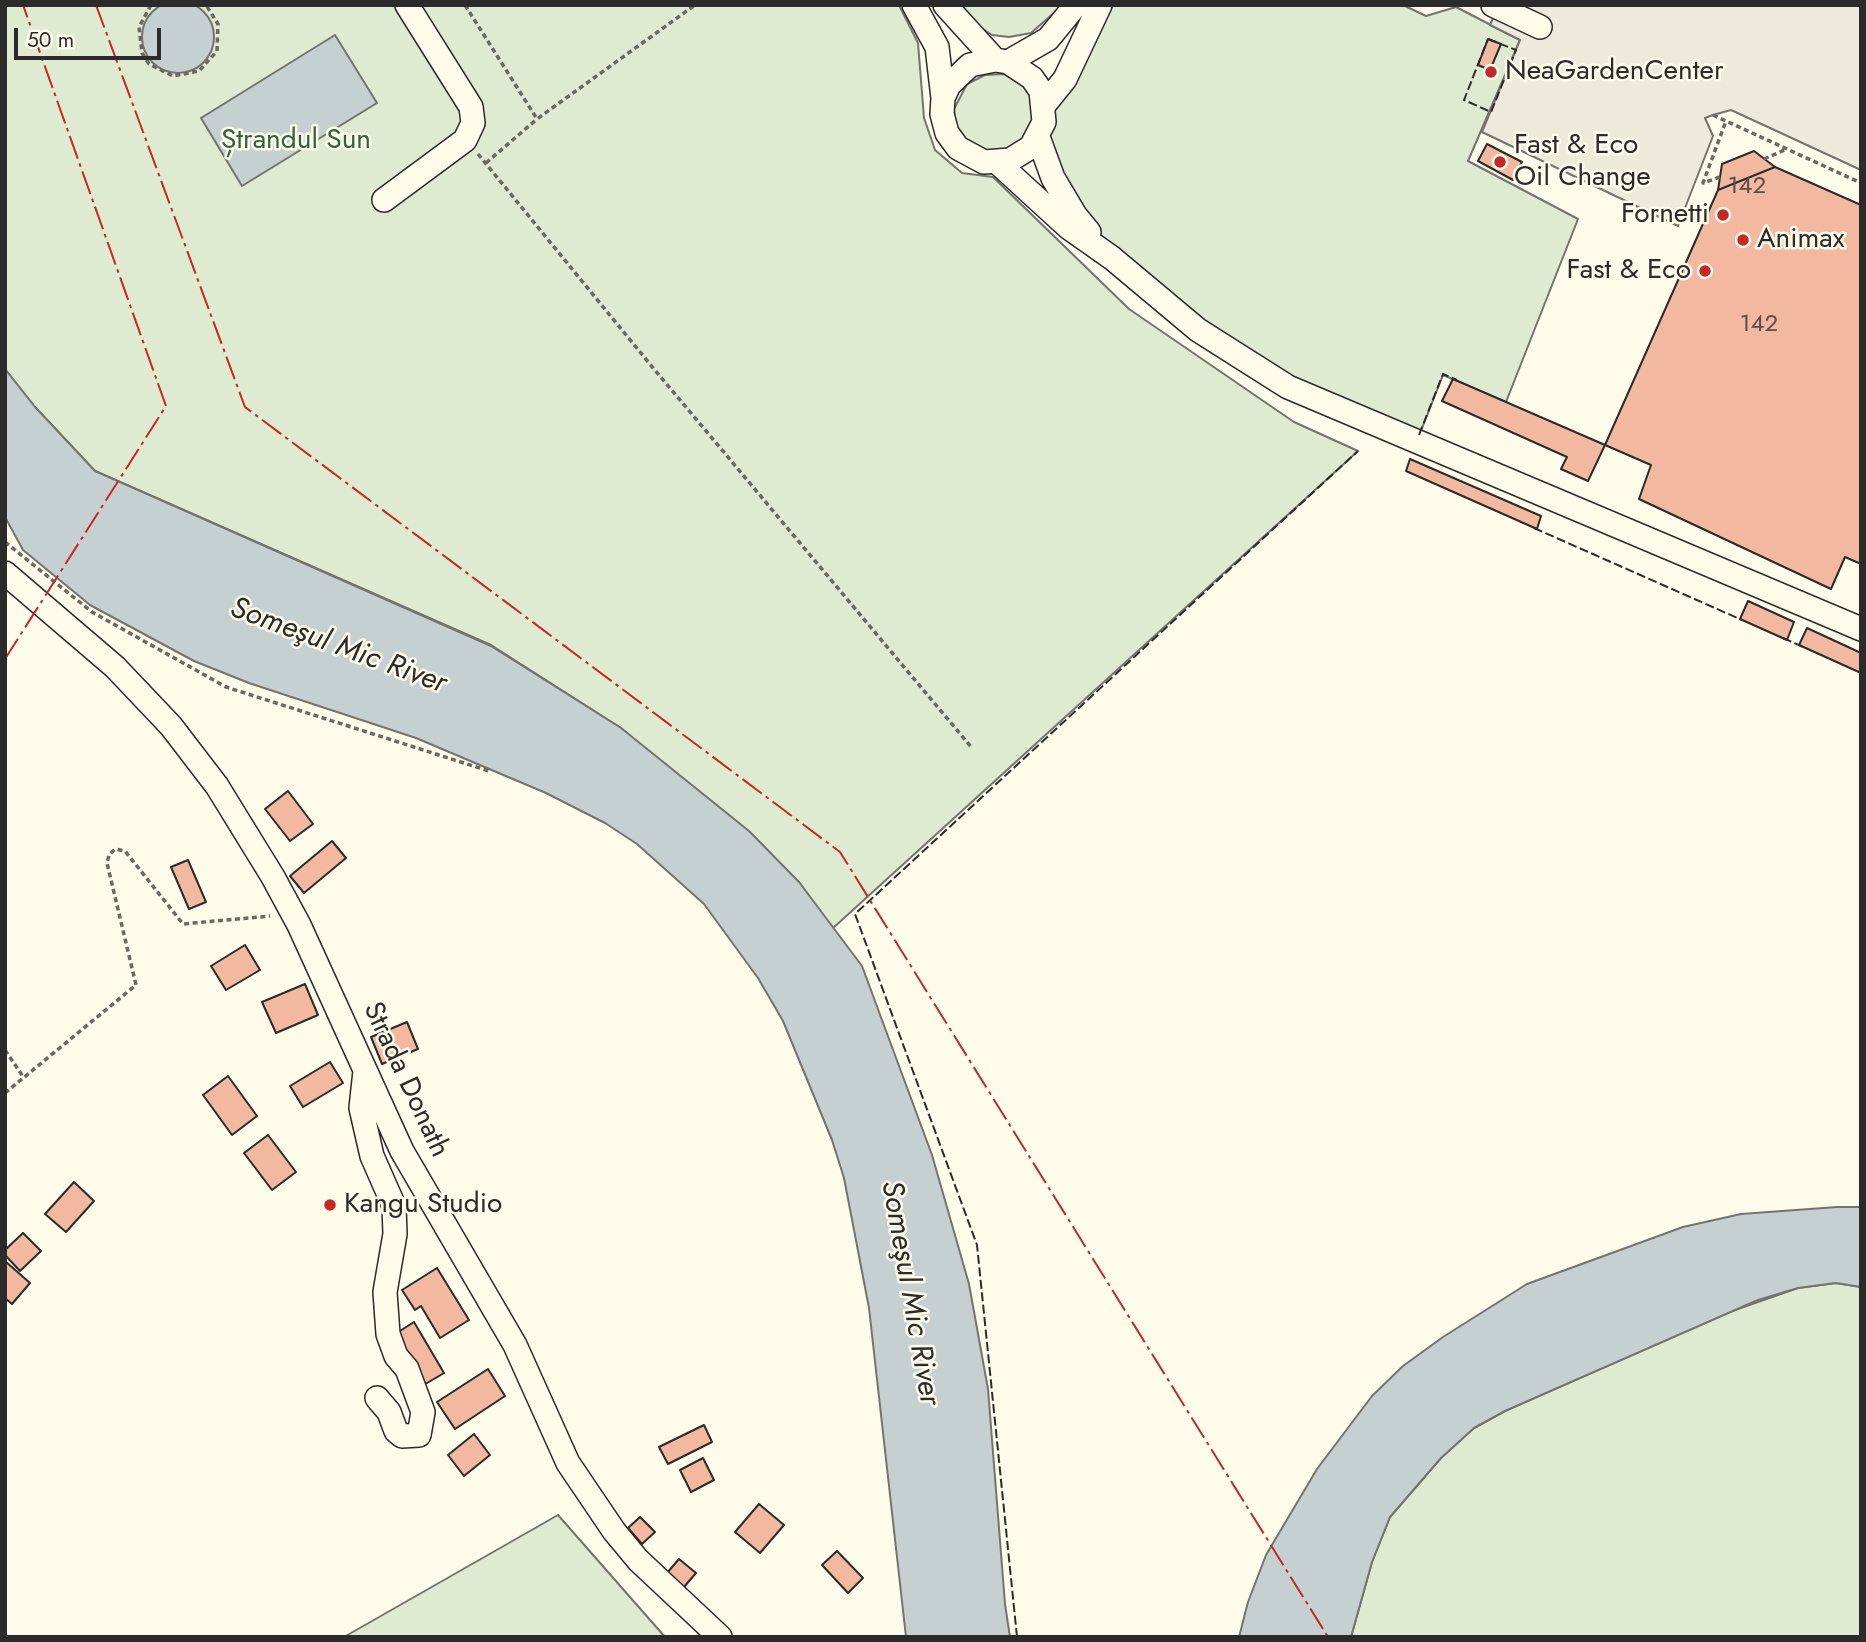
<!DOCTYPE html>
<meta charset="utf-8">
<style>
body{margin:0}
#map{position:relative;width:1866px;height:1642px;overflow:hidden;background:#fdfbea;font-family:Jost,sans-serif}
canvas{display:block}
.frame{position:absolute;inset:0;border:7px solid #2b2b2b;pointer-events:none}
.scale{position:absolute;left:14px;top:28px;width:147px;height:32px;box-sizing:border-box;border:4px solid #2b2b2b;border-top:0;padding-left:9px;font-size:21px;line-height:24px;white-space:nowrap;color:#2b2b2b;-webkit-text-stroke:5px #fdfbea;paint-order:stroke}
</style>
<div id="map">
<canvas width="1866" height="1642"></canvas>
<div class="frame"></div>
<div class="scale">50 m</div>
</div>
<script>
const ctx = document.querySelector('canvas').getContext('2d');
ctx.lineJoin = 'round';
function fill(path, color) {
  ctx.fillStyle = color;
  ctx.fill(path, 'evenodd');
}
function shape(rows) {
  const path = new Path2D();
  for (const r of rows) {
    if (r.length === 3) {
      path.moveTo(r[0] + r[2], r[1]);
      path.arc(r[0], r[1], r[2], 0, 2 * Math.PI);
      continue;
    }
    path.moveTo(r[0], r[1]);
    for (let i = 2; i < r.length; i += 2) path.lineTo(r[i], r[i + 1]);
  }
  return path;
}
function stroke(path, color, width, dash) {
  ctx.strokeStyle = color;
  ctx.lineWidth = width;
  ctx.lineCap = dash ? 'butt' : 'round';
  ctx.setLineDash(dash || []);
  ctx.stroke(path);
}
function write(font, color, halo, rows, align = 'center') {
  ctx.font = font + ' Jost,sans-serif';
  ctx.lineWidth = 5;
  ctx.setLineDash([]);
  ctx.textBaseline = 'middle';
  ctx.strokeStyle = halo;
  ctx.fillStyle = color;
  for (const [text, x, y, turn = 0] of rows) {
    ctx.save();
    ctx.translate(x, y);
    ctx.rotate((+turn || 0) * Math.PI / 180);
    ctx.textAlign = isNaN(turn) ? turn : align;
    if (halo) ctx.strokeText(text, 0, 0);
    ctx.fillText(text, 0, 0);
    ctx.restore();
  }
}
const green = shape([
 [5,5,899,5,918,43,924,118,935,150,962,173,993,177,1129,309,1294,422,1358,451,832,929,799,882,621,728,491,645,95,471,35,407,5,369,5,5],
 [959,5,1063,5,1031,33,1009,37,992,35,977,25,959,5],
 [1100,5,1403,5,1426,16,1456,7,1520,40,1468,161,1578,219,1506,402,1443,375,1417,441,1198,330,1075,215,1044,122,1100,5],
 [1004,74,1028,89,1037,107,1027,145,983,157,956,131,954,109,967,84,985,75,1004,74],
 [1836,1283,1861,1287,1861,1637,1351,1637,1372,1562,1390,1517,1441,1458,1474,1428,1505,1411,1715,1317,1798,1288,1836,1283],
 [558,1515,665,1637,344,1637,558,1515]
]);
const parking = shape([
 [1499,5,1861,5,1861,170,1731,110,1713,115,1705,118,1713,136,1678,226,1482,132,1520,40,1490,25,1499,5]
]);
const water = shape([
 [178,37,36],
 [335,35,377,103,242,186,201,118,335,35],
 [5,369,35,407,95,471,491,646,621,728,749,831,799,882,862,966,932,1155,969,1284,988,1389,1005,1604,1010,1637,906,1637,869,1308,844,1178,832,1140,783,1021,758,978,704,904,637,844,605,823,546,793,416,738,249,683,194,661,90,605,23,550,5,517,5,369],
 [1837,1207,1861,1207,1861,1287,1836,1283,1798,1288,1758,1300,1505,1411,1474,1428,1441,1458,1390,1517,1372,1562,1351,1637,1239,1637,1248,1602,1266,1555,1317,1469,1372,1396,1403,1366,1443,1337,1527,1284,1683,1227,1741,1214,1837,1207]
]);
const building = shape([
 [1488,39,1501,44,1490,70,1478,65,1488,39],
 [1487,144,1522,162,1513,180,1478,161,1487,144],
 [1754,151,1775,167,1718,190,1722,164,1754,151],
 [1775,167,1861,205,1861,564,1845,557,1831,589,1639,499,1651,465,1605,445,1718,190,1775,167],
 [1453,379,1605,445,1588,481,1561,469,1567,457,1442,401,1453,379],
 [1410,459,1541,516,1537,529,1406,471,1410,459],
 [1748,601,1794,622,1787,640,1740,619,1748,601],
 [1807,628,1861,653,1861,673,1799,645,1807,628],
 [288,791,313,824,290,841,265,809,288,791],
 [332,841,346,858,304,893,290,876,332,841],
 [188,860,206,902,189,909,171,867,188,860],
 [245,945,260,970,226,990,211,966,245,945],
 [305,984,318,1015,276,1033,262,1002,305,984],
 [407,1022,418,1049,382,1064,371,1037,407,1022],
 [330,1062,343,1083,303,1107,290,1086,330,1062],
 [228,1076,257,1116,232,1135,203,1095,228,1076],
 [268,1135,296,1172,272,1190,244,1153,268,1135],
 [74,1182,94,1201,66,1232,45,1214,74,1182],
 [23,1233,41,1251,20,1271,5,1255,5,1250,23,1233],
 [5,1261,30,1283,12,1304,5,1298,5,1261],
 [437,1268,469,1320,440,1338,421,1306,415,1310,402,1290,437,1268],
 [414,1322,444,1373,422,1386,392,1336,414,1322],
 [488,1369,505,1396,455,1429,437,1402,488,1369],
 [704,1425,712,1442,668,1464,659,1447,704,1425],
 [474,1434,490,1455,464,1476,448,1455,474,1434],
 [703,1458,714,1480,691,1492,680,1470,703,1458],
 [759,1504,784,1525,760,1553,735,1532,759,1504],
 [640,1517,655,1532,642,1544,628,1528,640,1517],
 [837,1551,863,1578,848,1593,822,1565,837,1551],
 [679,1559,696,1573,684,1587,667,1573,679,1559]
]);
const path = shape([
 [151,5,139,27,142,53,149,64,173,76,199,71,217,51,218,24,206,5],
 [307,5,322,5],
 [465,5,537,119,695,5],
 [1713,115,1861,183],
 [478,154,649,363,972,748],
 [1764,159,1787,149],
 [486,163,537,119],
 [1720,177,1703,183,1726,121],
 [5,542,92,612,226,687,489,771],
 [5,1050,24,1078],
 [5,1093,136,985,107,863,109,855,115,849,125,851,183,924,270,916]
]);
const minor = shape([
 [914,5,937,47,943,98,942,114,947,133,958,148,984,162,1010,160,1031,147,1044,122,1041,91,1032,78,1008,62,995,60,970,65,949,85,943,98],
 [945,5,995,60],
 [1493,5,1540,27],
 [1008,62,1048,39,1076,5],
 [1044,105,1065,79,1100,5],
 [1038,137,1053,178,1075,215,1089,232],
 [998,163,1068,227,1112,258,1198,330,1288,387,1861,629],
 [384,200,465,140,473,123,471,107,407,5],
 [5,573,115,667,171,726,217,786,273,877,299,925,402,1151,515,1345,568,1463,614,1531,638,1560,720,1637],
 [365,1071,361,1108,372,1156,394,1206,395,1234,385,1292,388,1334,396,1356,407,1369,423,1412,419,1435,402,1436,396,1431,389,1412,377,1398]
]);
const fence = shape([
 [1488,39,1516,50,1491,112,1464,100,1488,39],
 [1419,435,1443,374,1457,380],
 [1534,528,1742,620],
 [1783,638,1803,647],
 [1017,1637,977,1245,855,914,1358,451]
]);
const power = shape([
 [96,5,245,407,840,852,1328,1637],
 [5,659,166,406,23,5]
]);
const markers = [
 [1491,72,7,"#c62828"],
 [1500,162,7,"#c62828"],
 [1723,215,7,"#c62828"],
 [1743,240,7,"#c62828"],
 [1705,271,7,"#c62828"],
 [330,1205,7,"#c62828"]
];
const numberNames = [
 ["142",1747,187],
 ["142",1759,325]
];
const poiNames = [
 ["NeaGardenCenter",1505,72],
 ["Fast & Eco",1514,146],
 ["Oil Change",1514,178],
 ["Fornetti",1709,215,"right"],
 ["Animax",1757,240],
 ["Fast & Eco",1691,271,"right"],
 ["Kangu Studio",344,1205]
];
const parkNames = [
 ["Ștrandul Sun",296,141]
];
const streetNames = [
 ["Strada Donath",405,1080,65]
];
const waterNames = [
 ["Someşul Mic River",338,647,20],
 ["Someşul Mic River",909,1293,80]
];
fill(green, '#deebd1');
stroke(green, '#74746e', 2);
fill(parking, '#eceadb');
stroke(parking, '#74746e', 2);
fill(water, '#c7d0d0');
stroke(water, '#74746e', 2);
fill(building, '#f2b8a0');
stroke(building, '#2b2b2b', 2);
stroke(minor, '#2b2b2b', 26);
stroke(path, '#6a6964', 3.5, [5, 3.5]);
stroke(minor, '#fdfbea', 23);
stroke(fence, '#2b2b2b', 2, [9, 3.5]);
stroke(power, '#c62828', 2, [24, 5, 3.5, 5]);
for (const [x, y, r, color] of markers) {
  const dot = new Path2D();
  dot.arc(x, y, r, 0, 2 * Math.PI);
  ctx.fillStyle = color;
  ctx.fill(dot);
  stroke(dot, '#fdfbea', 2.5);
}
write('24px', '#5d4e48', null, numberNames);
write('28px', '#2b2b2b', '#fdfbea', poiNames, 'left');
write('28px', '#34623c', '#fdfbea', parkNames);
write('28px', '#2b2b2b', '#fdfbea', streetNames);
write('italic 30px', '#2b2b2b', '#fdfbea', waterNames);
</script>
